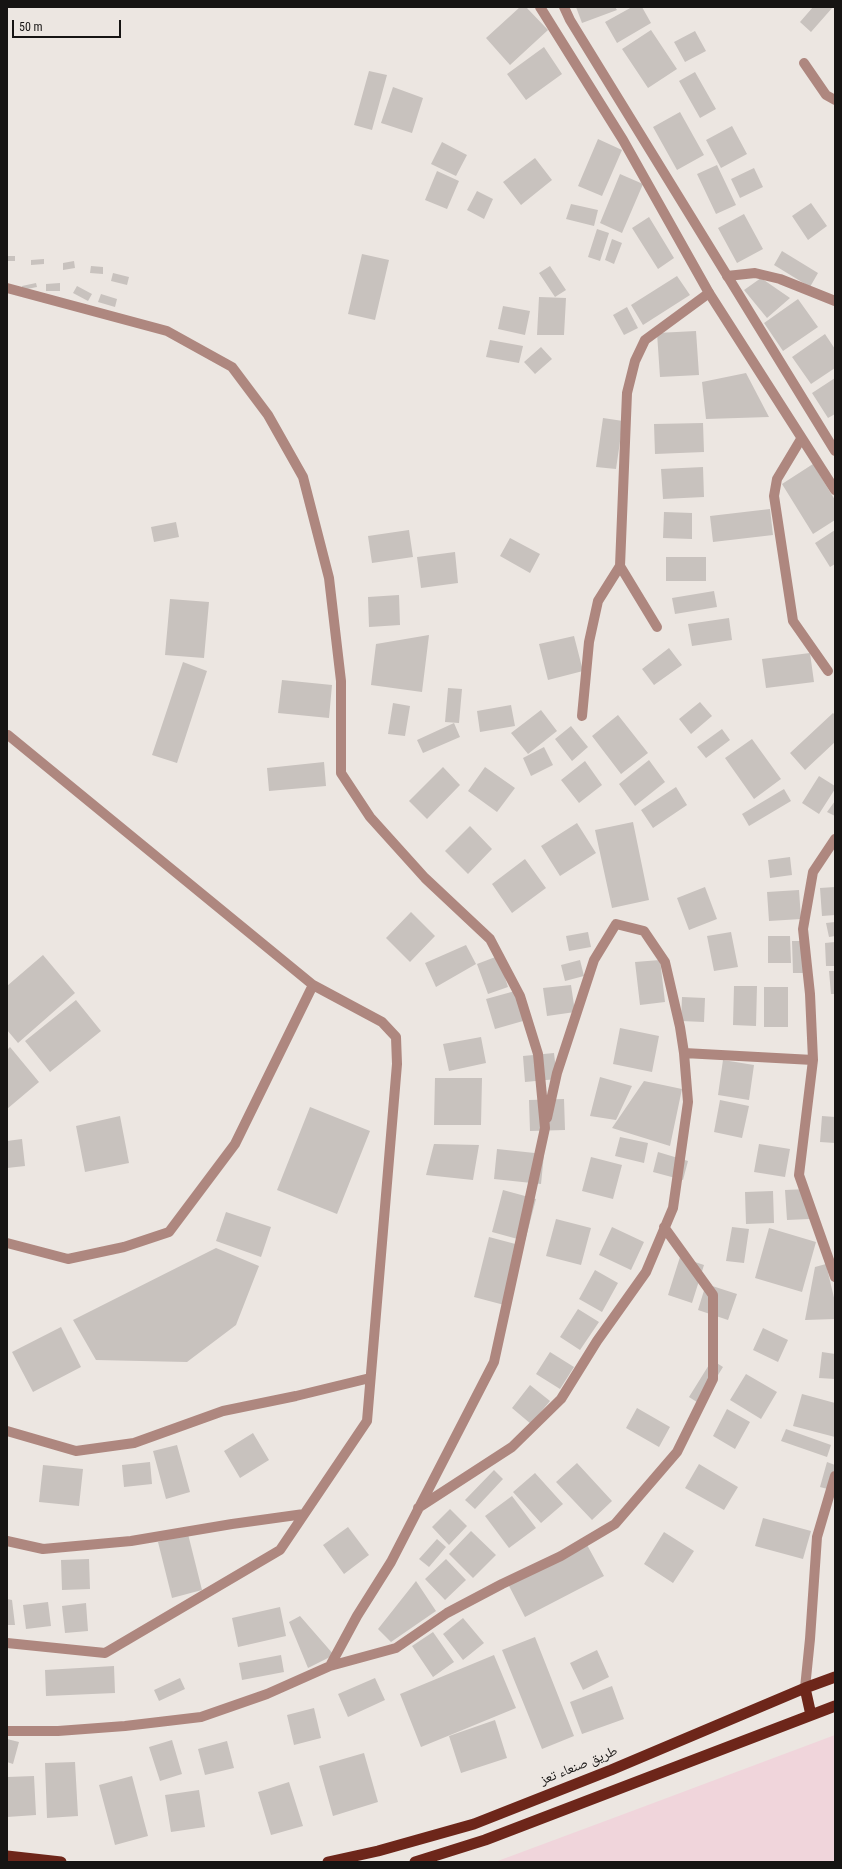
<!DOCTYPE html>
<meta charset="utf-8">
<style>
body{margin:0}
#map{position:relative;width:842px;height:1869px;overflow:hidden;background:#ece6e1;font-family:"Roboto Condensed",sans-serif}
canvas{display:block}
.frame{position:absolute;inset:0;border:8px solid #161413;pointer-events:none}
.scale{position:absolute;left:12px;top:20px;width:109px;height:18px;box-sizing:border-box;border:2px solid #161413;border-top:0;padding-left:5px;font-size:12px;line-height:14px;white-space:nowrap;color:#161413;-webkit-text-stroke:3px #ece6e1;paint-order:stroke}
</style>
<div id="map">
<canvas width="842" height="1869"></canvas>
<div class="frame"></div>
<div class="scale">50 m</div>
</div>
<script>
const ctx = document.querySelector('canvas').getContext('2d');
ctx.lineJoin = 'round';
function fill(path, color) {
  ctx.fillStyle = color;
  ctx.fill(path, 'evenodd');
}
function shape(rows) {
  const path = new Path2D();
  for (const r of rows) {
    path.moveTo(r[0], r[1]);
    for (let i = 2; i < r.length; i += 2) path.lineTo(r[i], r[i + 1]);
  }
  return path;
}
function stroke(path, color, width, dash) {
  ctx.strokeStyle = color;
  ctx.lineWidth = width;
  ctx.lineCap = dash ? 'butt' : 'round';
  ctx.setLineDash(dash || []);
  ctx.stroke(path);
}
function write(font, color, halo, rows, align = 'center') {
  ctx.font = font + ' "Roboto Condensed","Noto Naskh Arabic",sans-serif';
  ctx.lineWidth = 3.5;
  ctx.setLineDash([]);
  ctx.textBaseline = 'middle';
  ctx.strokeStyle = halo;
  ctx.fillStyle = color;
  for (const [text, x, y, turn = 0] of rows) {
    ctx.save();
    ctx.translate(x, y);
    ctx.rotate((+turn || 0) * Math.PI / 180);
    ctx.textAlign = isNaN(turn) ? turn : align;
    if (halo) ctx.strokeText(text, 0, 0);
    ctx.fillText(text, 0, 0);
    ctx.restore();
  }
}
const education = shape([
 [835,1735,835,1862,495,1862,616,1817]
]);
const building = shape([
 [520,7,526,7,548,30,510,65,486,38],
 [576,7,615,7,617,10,582,23],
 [632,7,642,7,651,23,617,43,605,22],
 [813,7,833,7,811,32,800,22],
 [651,30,677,69,648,88,622,49],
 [695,31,706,51,685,62,674,42],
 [544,47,562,74,526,100,507,74],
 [369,71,387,75,372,130,354,125],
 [695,72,716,109,700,118,679,81],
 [393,87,423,98,412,133,381,123],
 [680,112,704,155,677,170,653,127],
 [732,126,747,154,721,168,706,140],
 [598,139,622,150,602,196,578,186],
 [442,142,467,155,456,176,431,164],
 [535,158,552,180,521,205,503,182],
 [717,165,736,205,716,214,697,174],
 [754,168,763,187,740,198,731,179],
 [437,171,459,181,447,209,425,200],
 [620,174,643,184,622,233,600,223],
 [477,191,493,199,484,219,467,210],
 [811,203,827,226,808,240,792,216],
 [571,204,598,210,594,226,566,219],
 [744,214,763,249,737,263,718,228],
 [649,217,674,258,658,269,632,228],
 [597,229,609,233,600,261,588,257],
 [612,239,622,243,614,264,605,260],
 [782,251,818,273,810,287,774,265],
 [362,254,389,260,375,320,348,314],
 [7,256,15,256,15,261,7,261],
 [44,259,44,264,31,265,31,260],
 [74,261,75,268,63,270,63,263],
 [91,266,103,267,103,274,90,273],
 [550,266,566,290,555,297,539,273],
 [113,273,129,277,127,285,111,281],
 [677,276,690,295,643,325,631,305],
 [761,278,790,298,767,318,744,290],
 [36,283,37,287,22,290,22,286],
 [60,283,60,291,46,291,46,284],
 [77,286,92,294,88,301,73,293],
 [101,294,117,299,115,307,98,302],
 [539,297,566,298,564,335,537,335],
 [798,299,818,327,783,351,764,323],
 [503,306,530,311,525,335,498,329],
 [627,307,638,328,624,335,613,315],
 [696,331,699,375,660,377,657,333],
 [825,334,835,349,835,368,811,384,792,357],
 [490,340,523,346,519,363,486,357],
 [541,347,552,359,535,374,524,362],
 [746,373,769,417,706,419,702,382],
 [835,378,835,414,828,418,812,393],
 [603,418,623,421,616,469,596,467],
 [703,423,704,452,655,454,654,424],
 [813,464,835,500,835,520,813,534,782,484],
 [703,467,704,497,663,499,661,469],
 [770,509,773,535,713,542,710,516],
 [664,512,692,513,692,539,663,538],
 [176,522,179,537,154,542,151,527],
 [409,530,413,557,372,563,368,536],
 [835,530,835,564,830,567,815,543],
 [510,538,540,554,530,573,500,556],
 [455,552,458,583,421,588,417,557],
 [666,557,706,557,706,581,666,581],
 [714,591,717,607,675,614,672,598],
 [399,595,400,625,369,627,368,597],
 [170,599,209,602,204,658,165,655],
 [729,618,732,640,692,646,688,624],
 [429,635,422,692,371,685,376,644],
 [574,636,583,671,548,680,539,644],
 [669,648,682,665,654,685,642,669],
 [810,653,814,682,766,688,762,659],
 [183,662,207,671,177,763,152,755],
 [282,680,332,685,329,718,278,713],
 [448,688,462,689,459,723,445,722],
 [700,702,712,716,691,734,679,719],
 [393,703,410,706,405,736,388,734],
 [511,705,515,726,480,732,477,711],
 [541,710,557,731,528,754,511,733],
 [833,713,835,715,835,742,805,770,790,753],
 [618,715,648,753,621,774,592,736],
 [454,723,460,737,423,753,417,740],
 [571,726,588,747,572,761,555,739],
 [722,729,730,740,706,758,697,747],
 [752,739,781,779,754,799,725,758],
 [544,747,553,765,531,776,523,758],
 [649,760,665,782,635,806,619,784],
 [585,761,602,785,579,803,561,780],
 [324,762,326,786,269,791,267,768],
 [443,767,460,785,427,819,409,801],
 [485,767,515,788,497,812,468,791],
 [819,776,835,786,835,789,819,814,802,803],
 [676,787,687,805,653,828,641,810],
 [784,789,791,801,749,826,742,814],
 [835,801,835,816,827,812],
 [633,822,649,900,612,908,595,830],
 [577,823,596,853,560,876,541,846],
 [470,826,492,849,468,874,445,851],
 [790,857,792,875,770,878,768,860],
 [525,859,546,888,512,913,492,884],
 [705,887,717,919,689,930,677,898],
 [835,887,835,915,822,916,820,888],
 [799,890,801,919,769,921,767,892],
 [411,912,435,936,410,962,386,938],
 [835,922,835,936,829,937,826,923],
 [588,932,591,947,569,951,566,936],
 [731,932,738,967,714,971,707,936],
 [768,936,790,936,791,963,768,963],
 [792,941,803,941,804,973,793,973],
 [835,942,835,966,826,966,825,943],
 [466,945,476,964,436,987,425,963],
 [43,955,75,993,18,1043,7,1030,7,986],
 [498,956,508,987,488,994,477,964],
 [580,960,584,976,565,981,561,965],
 [660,960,665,1002,640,1005,635,962],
 [829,971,835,971,835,994,831,994],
 [571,985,575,1012,547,1016,543,988],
 [734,986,757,986,756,1026,733,1025],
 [764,987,788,987,788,1027,764,1027],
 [515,991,523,1021,495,1029,486,999],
 [682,997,705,998,704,1022,681,1021],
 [76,1000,101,1031,50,1072,25,1041],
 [620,1028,659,1036,652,1072,613,1064],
 [481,1037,486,1063,449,1071,443,1044],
 [10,1047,39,1082,7,1109,7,1050],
 [554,1053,557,1079,525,1082,523,1056],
 [723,1060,754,1065,749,1100,718,1095],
 [600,1077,632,1086,616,1120,590,1116],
 [435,1078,482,1078,481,1125,434,1125],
 [644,1081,682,1089,670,1146,612,1128],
 [564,1099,565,1130,530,1131,529,1100],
 [720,1100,749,1106,742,1138,714,1132],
 [310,1107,370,1131,337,1214,277,1190],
 [120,1116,129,1163,85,1172,76,1126],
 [822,1116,835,1117,835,1143,820,1142],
 [620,1137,648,1143,644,1163,615,1156],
 [22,1139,25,1166,7,1168,7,1141],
 [434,1144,479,1145,473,1180,426,1175],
 [759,1144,790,1149,785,1177,754,1172],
 [497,1149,544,1154,541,1184,494,1179],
 [658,1152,688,1161,683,1180,653,1172],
 [591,1157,622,1165,613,1199,582,1191],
 [808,1189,809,1219,787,1220,785,1190],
 [503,1190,536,1199,525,1241,492,1232],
 [773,1191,774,1223,746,1224,745,1192],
 [226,1212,271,1227,261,1257,216,1241],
 [556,1219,591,1228,581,1265,546,1256],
 [612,1227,644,1242,631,1270,599,1255],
 [732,1227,749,1229,744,1263,726,1261],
 [769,1228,816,1242,802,1292,755,1278],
 [489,1237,523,1246,508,1306,474,1297],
 [216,1248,259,1266,236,1325,187,1362,96,1360,73,1320],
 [680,1257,704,1265,692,1303,668,1295],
 [826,1264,835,1302,835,1319,805,1320,815,1267],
 [595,1270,618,1283,602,1312,579,1299],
 [706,1284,737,1294,728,1320,698,1310],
 [578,1309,599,1322,580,1350,560,1337],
 [61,1327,81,1367,33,1392,12,1352],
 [763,1328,788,1340,778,1362,753,1350],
 [550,1352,574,1367,560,1389,536,1374],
 [822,1352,835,1354,835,1379,819,1378],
 [712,1360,723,1367,700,1404,689,1397],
 [746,1374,777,1392,761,1419,730,1400],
 [530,1385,550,1401,531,1424,512,1408],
 [802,1394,835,1403,835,1437,793,1426],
 [637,1408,670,1427,659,1447,626,1428],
 [727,1409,750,1422,735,1449,713,1436],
 [786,1429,831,1445,827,1457,781,1441],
 [253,1433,269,1460,240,1478,224,1451],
 [177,1445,190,1492,166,1499,153,1451],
 [150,1462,152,1484,124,1487,122,1465],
 [827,1462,835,1465,835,1491,820,1487],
 [577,1463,612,1501,592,1520,556,1482],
 [699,1464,738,1487,724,1510,685,1488],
 [43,1465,83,1469,79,1506,39,1502],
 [494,1470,503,1479,475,1509,465,1500],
 [535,1473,563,1504,541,1523,513,1492],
 [512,1496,536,1528,509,1548,485,1516],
 [450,1509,467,1526,449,1545,432,1527],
 [763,1518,811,1531,803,1559,755,1546],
 [348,1527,369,1555,344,1574,323,1545],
 [471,1531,496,1555,473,1578,449,1554],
 [664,1532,694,1551,673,1583,644,1564],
 [188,1534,202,1590,172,1598,158,1542],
 [437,1539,446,1547,429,1567,419,1559],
 [586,1543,604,1576,525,1617,508,1584],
 [89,1559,90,1589,62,1590,61,1560],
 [446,1559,466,1580,445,1600,425,1579],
 [416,1581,436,1611,391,1642,378,1629],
 [7,1599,12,1600,15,1625,7,1625],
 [48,1602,51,1626,26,1629,23,1605],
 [86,1603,88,1631,65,1633,62,1606],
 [280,1607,286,1636,238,1647,232,1618],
 [300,1616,334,1655,308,1668,289,1622],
 [463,1618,484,1643,463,1660,443,1634],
 [433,1632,454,1662,433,1677,412,1646],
 [535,1637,574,1736,542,1749,502,1650],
 [597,1650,609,1677,583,1690,570,1663],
 [281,1655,284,1672,242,1680,239,1663],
 [494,1655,516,1708,421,1747,400,1694],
 [114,1666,115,1693,46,1696,45,1670],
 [180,1678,185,1689,159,1701,154,1690],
 [375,1678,385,1700,348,1717,338,1694],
 [612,1686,624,1719,582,1734,570,1702],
 [314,1708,321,1738,294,1745,287,1715],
 [495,1720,507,1758,461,1773,449,1736],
 [7,1739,19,1742,13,1764,7,1762],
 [172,1740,182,1774,160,1781,149,1747],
 [227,1741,234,1768,205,1775,198,1749],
 [364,1753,378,1802,333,1816,319,1766],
 [75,1762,78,1816,47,1818,45,1763],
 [34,1776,36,1815,7,1817,7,1777],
 [132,1776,148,1836,115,1845,99,1785],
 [289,1782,303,1826,271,1835,258,1792],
 [199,1790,205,1827,171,1832,165,1795]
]);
const minor = shape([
 [804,63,826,95,835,100],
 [727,276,755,273,780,279,835,301],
 [7,288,167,331,232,367,268,415,303,477,329,578,341,681,341,773,370,817,425,878,490,939,520,996,538,1054,545,1128,494,1362,391,1562,357,1616,330,1666],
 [801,439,777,479,774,496,793,621,828,671],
 [620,566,657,627],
 [582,716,589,642,598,601,620,566,627,393,635,361,645,340,709,293],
 [835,839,813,872,803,929,810,994,813,1060,799,1175,835,1277],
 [684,1053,813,1060],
 [7,1243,68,1259,124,1247,169,1232,235,1144,313,985],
 [7,1431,76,1451,134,1443,223,1411,296,1396,370,1378],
 [418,1508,512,1447,561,1399,597,1341,646,1272,673,1208,688,1102,684,1053,680,1027,665,962,644,931,616,924,594,960,557,1073,547,1118],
 [7,1541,43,1549,131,1541,232,1524,304,1514],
 [7,1643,105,1653,280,1550,367,1421,397,1064,396,1037,382,1022,313,985,8,735],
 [805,1688,810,1639,817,1537,835,1476],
 [7,1731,58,1731,125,1726,201,1717,267,1694,330,1666,396,1648,447,1613,502,1584,561,1556,615,1524,677,1452,713,1379,713,1295,664,1227]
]);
const tertiary = shape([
 [540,7,623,140,709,293,835,490],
 [564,7,570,20,835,451]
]);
const trunk = shape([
 [805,1688,811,1715],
 [7,1856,61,1862],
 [328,1862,378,1851,474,1824,611,1770,805,1688,835,1677],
 [415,1862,485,1840,835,1706]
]);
const streetNames = [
 ["طريق صنعاء تعز",579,1766,-22]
];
fill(education, '#f0d5db');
fill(building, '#c8c2be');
stroke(minor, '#ae877f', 10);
stroke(tertiary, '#ae877f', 10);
stroke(trunk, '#6d261a', 11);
write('14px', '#161413', '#ece6e1', streetNames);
</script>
